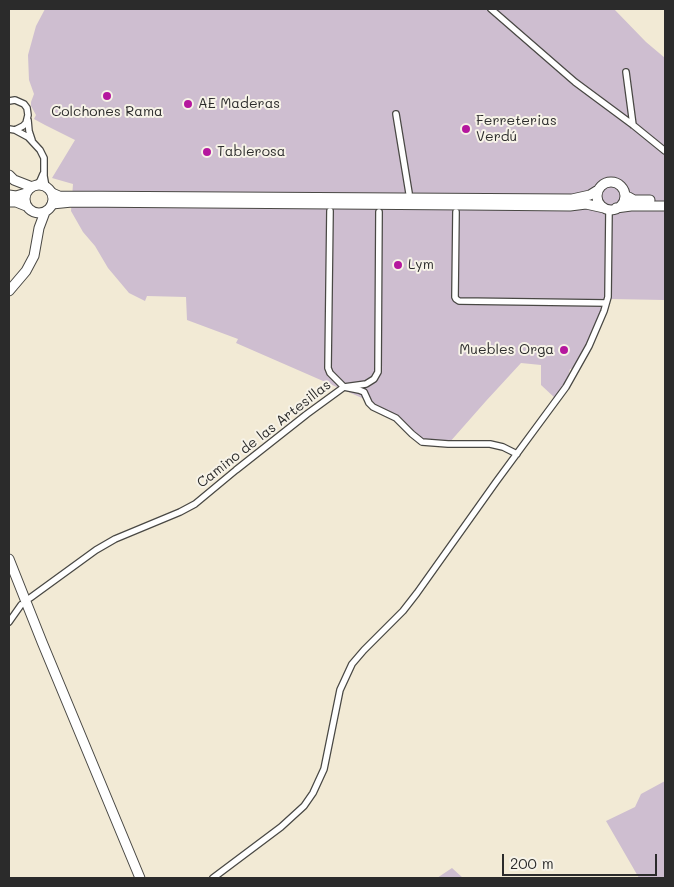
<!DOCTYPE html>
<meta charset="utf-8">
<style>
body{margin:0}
#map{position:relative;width:674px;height:887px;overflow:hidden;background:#f2ead5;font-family:Mali,sans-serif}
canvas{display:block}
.frame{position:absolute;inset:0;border:10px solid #2b2b2b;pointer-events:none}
.scale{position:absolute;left:502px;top:854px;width:155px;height:22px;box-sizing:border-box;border:2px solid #2b2b2b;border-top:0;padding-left:6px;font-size:15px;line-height:18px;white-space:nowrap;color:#2b2b2b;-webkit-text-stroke:4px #f7f3e8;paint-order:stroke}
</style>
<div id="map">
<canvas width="674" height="887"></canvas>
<div class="frame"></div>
<div class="scale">200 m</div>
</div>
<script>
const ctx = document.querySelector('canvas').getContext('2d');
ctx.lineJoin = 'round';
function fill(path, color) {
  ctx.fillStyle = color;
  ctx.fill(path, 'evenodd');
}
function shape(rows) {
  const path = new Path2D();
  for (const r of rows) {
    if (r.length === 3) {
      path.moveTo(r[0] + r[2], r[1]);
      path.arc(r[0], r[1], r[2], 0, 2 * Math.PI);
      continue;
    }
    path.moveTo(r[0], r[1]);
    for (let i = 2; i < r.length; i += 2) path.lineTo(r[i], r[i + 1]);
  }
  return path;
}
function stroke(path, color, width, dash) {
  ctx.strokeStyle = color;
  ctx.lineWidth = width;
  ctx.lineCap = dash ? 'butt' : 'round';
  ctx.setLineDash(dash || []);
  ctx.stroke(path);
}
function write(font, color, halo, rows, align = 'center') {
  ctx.font = font + ' Mali,sans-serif';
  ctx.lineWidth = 4;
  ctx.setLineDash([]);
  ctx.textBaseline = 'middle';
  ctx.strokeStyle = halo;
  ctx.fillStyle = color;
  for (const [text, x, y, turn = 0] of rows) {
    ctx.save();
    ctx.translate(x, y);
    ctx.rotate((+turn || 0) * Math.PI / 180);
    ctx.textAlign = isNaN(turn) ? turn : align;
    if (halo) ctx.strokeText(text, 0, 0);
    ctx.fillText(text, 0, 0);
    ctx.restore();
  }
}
const industrial = shape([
 [45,9,614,9,646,42,665,58,665,300,611,299,592,343,575,368,570,369,567,382,555,398,541,385,541,365,521,363,486,401,449,443,420,438,399,416,362,398,236,343,238,339,187,320,186,297,147,296,145,301,129,293,108,268,95,246,83,232,71,211,73,184,52,178,75,140,45,125,34,119,36,115,31,106,31,102,34,94,29,80,28,55,36,26],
 [665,781,665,878,639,878,606,821,635,807,641,794],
 [452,868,463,878,437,878]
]);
const minor = shape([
 [491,9,575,82,633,125,665,151],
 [626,72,633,125],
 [9,101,15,100,24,104,27,108,28,115,26,123,23,126,15,130,9,129],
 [396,114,409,193],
 [28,120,29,131,32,140],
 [15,130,28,137,40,150,44,158,44,176,46,187],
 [36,185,40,181,43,174],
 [330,211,328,368,330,373,344,387,366,384,374,379,378,372,379,212],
 [456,212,455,297,456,299,459,301,606,303],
 [30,598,96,550,115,539,180,512,195,504,236,470,307,414,344,387,359,390,364,392,369,403,373,407,396,418,412,434,422,442,448,444,490,444,503,447,517,454],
 [9,622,21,605],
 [213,878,281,827,304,806,313,793,324,769,340,690,352,664,364,650,403,611,417,593,496,482,566,387,589,346,604,311,608,297,609,210]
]);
const primary = shape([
 [611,196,14],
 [52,193,59,196,572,199,590,195,598,190],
 [625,195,634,200,650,200],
 [52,204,72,202,465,205,570,206,586,204,604,208],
 [616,208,631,206,665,206]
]);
const trunk = shape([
 [9,175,14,180,32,187],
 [39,199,14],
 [9,195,16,196,26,193],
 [9,202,16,202,26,206],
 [9,291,26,271,34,256,39,228,45,212],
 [9,559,42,642,140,878]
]);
const markers = [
 [107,96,5,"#b5179e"],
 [188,104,5,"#b5179e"],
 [466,129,5,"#b5179e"],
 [207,152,5,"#b5179e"],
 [398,265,5,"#b5179e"],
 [564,350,5,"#b5179e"]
];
const poiNames = [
 ["AE Maderas",198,104],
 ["Colchones Rama",107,112,"center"],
 ["Ferreterias",476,121],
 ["Verdú",476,137],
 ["Tablerosa",217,152],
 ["Lym",408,265],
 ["Muebles Orga",554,350,"right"]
];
const streetNames = [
 ["Camino de las Artesillas",264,434,-38]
];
fill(industrial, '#cebed0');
stroke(minor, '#494844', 8);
stroke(primary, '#494844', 11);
stroke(trunk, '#494844', 11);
stroke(minor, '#fff', 5.5);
stroke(primary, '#fff', 9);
stroke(trunk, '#fff', 9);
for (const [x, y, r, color] of markers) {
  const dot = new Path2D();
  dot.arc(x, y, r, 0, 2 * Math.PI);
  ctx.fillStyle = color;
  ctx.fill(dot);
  stroke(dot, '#f7f3e8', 2);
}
write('14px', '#2b2b2b', '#f7f3e8', poiNames, 'left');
write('14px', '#2b2b2b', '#f7f3e8', streetNames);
</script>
